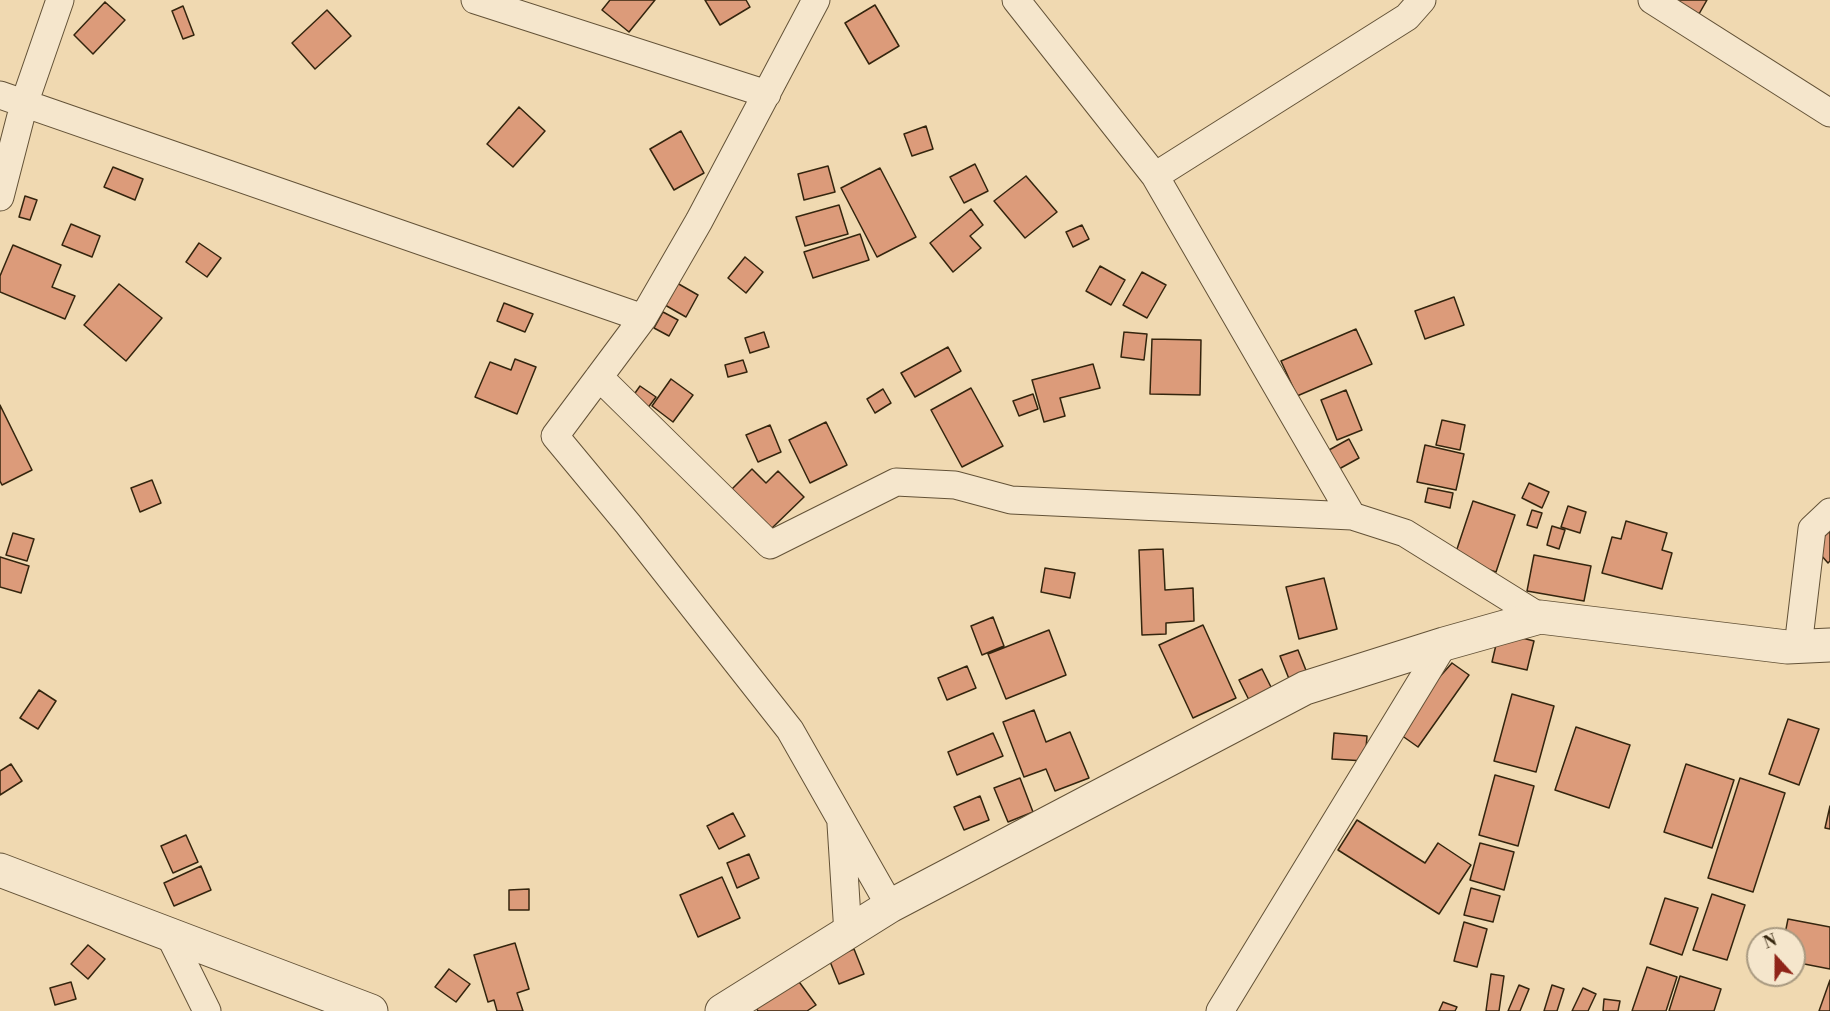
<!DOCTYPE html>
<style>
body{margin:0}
#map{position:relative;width:1830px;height:1011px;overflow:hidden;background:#f0d9b1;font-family:"Libre Bodoni",serif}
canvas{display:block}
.north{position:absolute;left:1746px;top:927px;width:60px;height:60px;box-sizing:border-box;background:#f5e6cc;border:2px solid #a89980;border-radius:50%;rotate:339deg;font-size:16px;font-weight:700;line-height:24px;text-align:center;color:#34250e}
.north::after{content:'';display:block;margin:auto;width:21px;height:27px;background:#8f2418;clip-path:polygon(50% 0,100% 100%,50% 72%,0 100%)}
</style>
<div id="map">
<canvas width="1830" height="1011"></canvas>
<div class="north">N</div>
</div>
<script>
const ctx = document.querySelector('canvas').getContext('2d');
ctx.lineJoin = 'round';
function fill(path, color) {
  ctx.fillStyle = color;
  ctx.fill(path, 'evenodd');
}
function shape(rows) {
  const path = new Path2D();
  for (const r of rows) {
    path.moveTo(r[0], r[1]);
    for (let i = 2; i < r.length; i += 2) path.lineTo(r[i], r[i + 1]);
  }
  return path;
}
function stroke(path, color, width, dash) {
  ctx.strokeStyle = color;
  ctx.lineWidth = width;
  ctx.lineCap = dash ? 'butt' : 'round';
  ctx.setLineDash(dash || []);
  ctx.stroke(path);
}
const building = shape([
 [610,0,655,0,629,32,602,10,610,0],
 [705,0,746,0,750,7,720,25,705,0],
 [1675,0,1707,0,1699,14,1675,0],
 [105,2,125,20,93,54,74,35,105,2],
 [875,5,899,46,869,64,845,23,875,5],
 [183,6,194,35,183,39,172,11,183,6],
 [327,10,351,36,315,69,292,43,327,10],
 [519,107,545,131,513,167,487,144,519,107],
 [926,126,933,149,912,156,904,134,926,126],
 [681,131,704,173,674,190,650,149,681,131],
 [975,164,988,191,964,203,950,177,975,164],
 [828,166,835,192,804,200,798,174,828,166],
 [113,167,143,179,135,200,104,187,113,167],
 [880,168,916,237,877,257,841,188,880,168],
 [1026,176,1057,212,1025,238,994,201,1026,176],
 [25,196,37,200,30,220,19,217,25,196],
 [839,205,848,234,805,246,796,217,839,205],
 [971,209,983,225,970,236,981,248,953,272,930,243,971,209],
 [71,224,100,236,92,257,62,245,71,224],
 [1082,225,1089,239,1073,247,1066,232,1082,225],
 [860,234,869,260,813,278,804,252,860,234],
 [199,243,221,258,207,277,186,262,199,243],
 [13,245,61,265,52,287,75,296,65,319,0,292,0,276,13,245],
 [745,257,763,272,746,293,728,278,745,257],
 [1100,266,1125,280,1111,305,1086,291,1100,266],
 [1142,272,1166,285,1147,318,1123,305,1142,272],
 [677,283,698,295,686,317,665,305,677,283],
 [119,284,162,318,126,361,84,325,119,284],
 [1454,297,1464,325,1425,339,1415,311,1454,297],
 [504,303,533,314,525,332,497,321,504,303],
 [663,312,678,320,669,336,654,328,663,312],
 [1356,329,1372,364,1297,396,1281,361,1356,329],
 [764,332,769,347,750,353,745,338,764,332],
 [1124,332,1147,334,1144,360,1121,357,1124,332],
 [1152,339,1201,340,1200,395,1150,394,1152,339],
 [948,347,961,371,915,397,901,373,948,347],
 [515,359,536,367,517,414,475,397,490,362,511,370,515,359],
 [743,360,747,372,728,377,725,365,743,360],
 [1093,364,1100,388,1060,398,1065,416,1044,422,1032,380,1093,364],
 [671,379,693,395,673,422,652,406,671,379],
 [640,386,656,397,644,413,628,403,640,386],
 [971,388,1003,446,962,467,931,410,971,388],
 [883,389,891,403,875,413,867,399,883,389],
 [1346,390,1362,430,1337,440,1321,400,1346,390],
 [1033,394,1038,409,1019,416,1013,401,1033,394],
 [0,405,32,470,2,485,0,481,0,405],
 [1442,420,1465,425,1460,450,1436,445,1442,420],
 [826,422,847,465,810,483,789,440,826,422],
 [770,425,781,452,758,462,746,435,770,425],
 [1349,439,1359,458,1339,469,1329,450,1349,439],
 [1425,445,1464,454,1456,490,1417,482,1425,445],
 [752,469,766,483,778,471,804,497,771,529,732,489,752,469],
 [152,480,161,503,140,512,131,488,152,480],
 [1529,483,1549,492,1542,508,1522,498,1529,483],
 [1428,488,1453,493,1450,508,1425,502,1428,488],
 [1473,501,1515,515,1496,572,1454,558,1473,501],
 [1568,506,1586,512,1580,533,1561,527,1568,506],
 [1532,510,1542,513,1537,528,1527,525,1532,510],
 [1626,521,1667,533,1662,550,1672,553,1662,589,1602,573,1612,537,1621,539,1626,521],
 [1552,526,1565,530,1559,549,1547,545,1552,526],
 [1830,531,1830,561,1828,563,1813,546,1830,531],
 [13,533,34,539,27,561,6,555,13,533],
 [1163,549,1165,590,1193,588,1194,621,1166,623,1166,634,1142,635,1139,550,1163,549],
 [1534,555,1591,566,1584,601,1527,591,1534,555],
 [0,557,29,566,21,593,0,587,0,557],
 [1045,568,1075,573,1070,598,1041,592,1045,568],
 [1324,578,1337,629,1299,639,1286,587,1324,578],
 [993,617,1004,646,982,655,971,626,993,617],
 [1203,625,1236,698,1193,718,1159,645,1203,625],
 [1049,630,1066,675,1006,699,988,654,1049,630],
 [1499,632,1534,641,1527,670,1492,662,1499,632],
 [1298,650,1309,678,1291,684,1280,656,1298,650],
 [1452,663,1469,675,1418,747,1401,735,1419,700,1452,663],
 [967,666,976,688,947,700,938,678,967,666],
 [1262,669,1272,689,1249,700,1239,680,1262,669],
 [39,690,56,701,38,729,20,718,39,690],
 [1512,694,1554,706,1536,772,1494,761,1512,694],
 [1034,710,1046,742,1070,732,1089,778,1055,791,1046,769,1024,777,1003,722,1034,710],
 [1788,719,1819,729,1799,785,1769,774,1788,719],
 [1576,727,1630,745,1609,808,1555,790,1576,727],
 [993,733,1003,756,957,775,948,752,993,733],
 [1334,733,1367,736,1365,761,1332,759,1334,733],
 [11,764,22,781,0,795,0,771,11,764],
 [1686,764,1734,780,1712,848,1664,832,1686,764],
 [1495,775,1534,786,1518,846,1479,835,1495,775],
 [1020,778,1033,812,1008,822,994,788,1020,778],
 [1740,778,1785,793,1753,892,1708,878,1740,778],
 [980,796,989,820,964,830,954,807,980,796],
 [1830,806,1830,829,1825,828,1830,806],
 [733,813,745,836,719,849,707,826,733,813],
 [1357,820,1425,863,1438,843,1471,865,1439,914,1338,850,1357,820],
 [186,835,198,862,173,873,161,846,186,835],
 [1480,843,1514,852,1504,890,1470,880,1480,843],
 [749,854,759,878,737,888,727,863,749,854],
 [201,866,211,890,174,906,164,883,201,866],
 [722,877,740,918,698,937,680,895,722,877],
 [1471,888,1500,896,1493,922,1464,915,1471,888],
 [529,889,529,910,509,910,509,890,529,889],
 [1712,894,1745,905,1727,960,1693,950,1712,894],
 [1665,898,1698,908,1682,955,1650,944,1665,898],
 [1788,919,1830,927,1830,969,1794,962,1794,939,1784,939,1788,919],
 [1464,922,1487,929,1477,967,1454,961,1464,922],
 [515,943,529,989,517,993,523,1011,497,1011,494,1000,488,1002,474,955,515,943],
 [88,945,105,959,88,979,71,964,88,945],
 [854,949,864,974,839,984,829,959,854,949],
 [1647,967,1677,977,1666,1011,1632,1011,1647,967],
 [449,969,470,984,456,1002,435,987,449,969],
 [1491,974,1504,976,1499,1011,1486,1011,1491,974],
 [1680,976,1721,989,1714,1011,1669,1011,1680,976],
 [797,979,816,1005,807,1011,758,1011,756,1008,797,979],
 [1830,980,1830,1011,1819,1011,1830,980],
 [71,982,76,999,55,1005,50,988,71,982],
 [1519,985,1529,989,1520,1011,1508,1011,1519,985],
 [1552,985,1564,989,1557,1011,1544,1011,1552,985],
 [1583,988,1596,994,1588,1011,1572,1011,1583,988],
 [1604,999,1620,1001,1618,1011,1603,1011,1604,999],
 [1443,1002,1457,1007,1455,1011,1439,1011,1443,1002]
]);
const minor = shape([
 [475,0,767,94],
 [816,0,699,221,643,318,555,436,628,524,790,730,890,906],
 [1016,0,1155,176,1352,516,1405,533,1540,617],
 [1652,0,1830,113],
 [0,95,643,318],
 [1155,176,1407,17,1422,0],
 [0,197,24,104,60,0],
 [599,377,770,545,896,482,955,485,1011,500,1352,516],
 [1798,647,1812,529,1830,512],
 [841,824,848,934],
 [169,934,207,1011],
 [1220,1011,1444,644]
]);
const tertiary = shape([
 [0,870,371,1011],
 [722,1011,890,906,1305,688,1444,644,1540,617,1787,647,1830,645]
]);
fill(building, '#dc9b7a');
stroke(building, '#34250e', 1.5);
stroke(minor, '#635237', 29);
stroke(tertiary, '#635237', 35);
stroke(minor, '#f5e6cc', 27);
stroke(tertiary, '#f5e6cc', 33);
</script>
